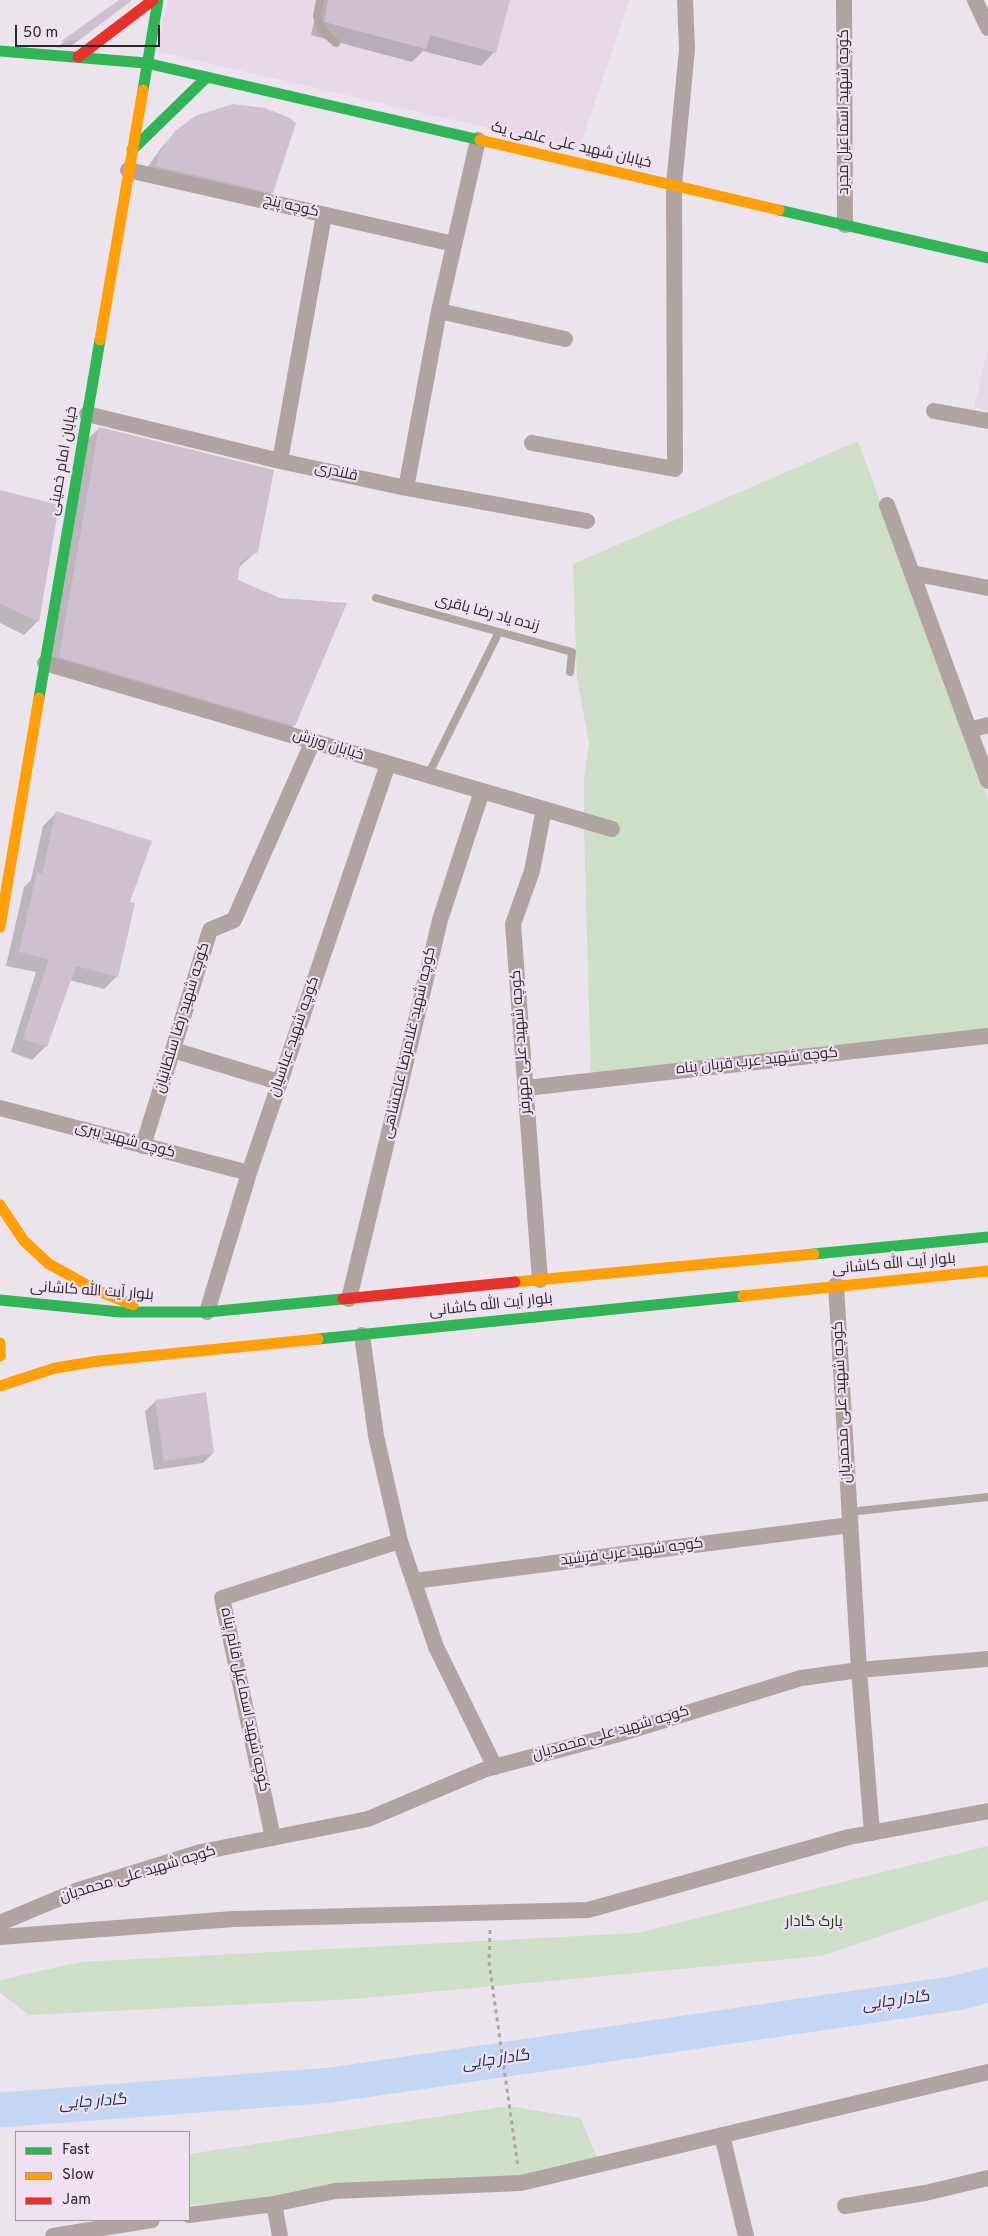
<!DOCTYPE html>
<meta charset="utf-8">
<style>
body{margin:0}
#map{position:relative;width:988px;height:2236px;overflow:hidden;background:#ece4ec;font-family:Overpass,sans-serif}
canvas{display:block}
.legend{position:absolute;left:15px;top:2131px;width:175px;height:90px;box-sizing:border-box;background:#efe1ef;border:1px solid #a197a1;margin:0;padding:6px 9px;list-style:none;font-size:15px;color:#2c272c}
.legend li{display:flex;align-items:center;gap:10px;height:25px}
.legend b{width:25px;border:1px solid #a197a1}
.scale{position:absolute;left:15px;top:25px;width:145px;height:22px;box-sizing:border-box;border:2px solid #2c272c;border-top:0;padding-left:6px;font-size:15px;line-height:18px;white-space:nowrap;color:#2c272c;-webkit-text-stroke:4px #efe1ef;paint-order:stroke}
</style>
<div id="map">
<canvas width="988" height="2236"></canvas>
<ul class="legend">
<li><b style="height:6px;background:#30b455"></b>Fast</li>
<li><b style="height:6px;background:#ff9f0a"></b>Slow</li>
<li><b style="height:6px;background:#e5322d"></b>Jam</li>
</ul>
<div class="scale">50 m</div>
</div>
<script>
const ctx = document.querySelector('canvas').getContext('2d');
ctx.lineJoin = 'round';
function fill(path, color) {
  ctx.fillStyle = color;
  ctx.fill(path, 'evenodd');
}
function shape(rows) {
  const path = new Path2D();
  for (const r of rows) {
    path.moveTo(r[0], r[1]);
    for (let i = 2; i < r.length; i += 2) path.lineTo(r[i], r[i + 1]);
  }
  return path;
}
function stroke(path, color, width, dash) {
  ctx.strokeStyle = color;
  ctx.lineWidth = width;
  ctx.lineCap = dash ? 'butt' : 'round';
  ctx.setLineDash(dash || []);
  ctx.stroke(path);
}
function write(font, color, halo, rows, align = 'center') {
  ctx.font = font + ' Overpass,Cairo,sans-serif';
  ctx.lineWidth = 4.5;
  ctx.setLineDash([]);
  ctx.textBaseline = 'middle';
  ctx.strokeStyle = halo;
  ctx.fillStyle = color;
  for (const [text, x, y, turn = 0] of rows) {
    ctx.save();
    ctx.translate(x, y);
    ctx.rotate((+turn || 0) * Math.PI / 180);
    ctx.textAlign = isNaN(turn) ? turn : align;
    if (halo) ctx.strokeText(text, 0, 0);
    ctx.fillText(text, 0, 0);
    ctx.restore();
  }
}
const built = shape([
 [168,0,629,0,579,149,156,51]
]);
const education = shape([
 [988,347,988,410,974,407]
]);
const green = shape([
 [858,441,988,799,988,1031,591,1081,584,827,584,777,589,744,577,677,573,564],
 [988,1846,988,1900,822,1956,353,1999,29,2015,0,1993,0,1980,81,1962,637,1933],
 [509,2106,580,2118,598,2159,521,2183,189,2205,189,2154]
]);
const shadow = shape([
 [121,0,132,0,71,46,56,48],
 [319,0,509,0,494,52,481,66,423,51,412,62,311,35],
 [175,133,272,192,258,206,146,169,161,148],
 [99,428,257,551,238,568,237,581,294,725,280,739,46,670,85,442],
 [0,491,57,506,37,622,24,635,0,623],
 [56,813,129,902,117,976,104,989,69,980,45,1047,32,1060,11,1052,36,972,6,966,24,887,31,880,43,826],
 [156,1401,213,1453,203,1463,154,1470,145,1411]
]);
const river = shape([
 [0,2110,331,2085,957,1993,988,1985]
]);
const building = shape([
 [119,0,131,0,79,40,60,42],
 [328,0,510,0,496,53,430,35,426,49,324,22],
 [233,104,265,108,290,118,296,123,273,193,156,166,159,154,174,132,195,116],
 [99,427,274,470,258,552,240,562,238,580,280,598,347,603,295,726,59,657],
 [0,490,59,505,39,622,0,603],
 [56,811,152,841,130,902,135,903,118,977,76,966,47,1047,23,1039,49,959,19,952,37,872,42,874],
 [206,1392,214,1453,164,1461,155,1400]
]);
const path = shape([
 [490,1930,489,1962,518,2167]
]);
const lane = shape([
 [320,0,317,16,319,25,326,34,336,43],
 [376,598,572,652,570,672],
 [428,775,499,632],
 [849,1512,988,1497]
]);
const street = shape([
 [844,0,845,225],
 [975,0,988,28],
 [128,170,454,244],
 [439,311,565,339],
 [934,411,988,421],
 [87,414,280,461,406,488,587,521],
 [532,443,675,469,674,185,687,49,685,0],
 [280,461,324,215],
 [406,488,439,311,478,140],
 [887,505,988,781],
 [912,573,988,588],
 [45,663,612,829],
 [969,730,988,725],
 [173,1050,279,1082],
 [526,1088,988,1036],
 [0,1108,249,1173],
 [143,1146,210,930,234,920,313,741],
 [540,1280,513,924,532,871,544,809],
 [349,1299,440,920,482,791],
 [207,1312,249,1173,388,764],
 [362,1335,376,1436,400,1541,436,1647,495,1767],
 [414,1581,850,1525],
 [872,1833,859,1670,988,1659],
 [273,1838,222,1598,400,1541],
 [0,1923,79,1890,201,1852,368,1819,486,1769,619,1734,801,1678,859,1670,836,1285],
 [0,1937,233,1919,588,1910,849,1837,988,1811],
 [722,2135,746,2236],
 [274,2204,280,2236],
 [845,2206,925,2193,988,2178],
 [189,2215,274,2204,335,2191,521,2183,988,2072],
 [53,2236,152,2220]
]);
const fast = shape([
 [0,51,146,63,480,140],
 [143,90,158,0],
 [132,150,207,77],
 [779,210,988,258],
 [39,698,100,340],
 [814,1254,988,1237],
 [0,1300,120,1312,207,1312,343,1299],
 [318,1339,743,1296]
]);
const slow = shape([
 [480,140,779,210],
 [100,340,143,90],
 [0,927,39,698],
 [0,1205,24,1241,49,1264,96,1290,133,1305],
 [515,1282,814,1254],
 [743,1296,988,1271],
 [0,1343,0,1356],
 [0,1386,55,1368,99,1361,318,1339]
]);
const jam = shape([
 [78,57,153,0],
 [343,1299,515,1282]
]);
const streetNames = [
 ["کوچه شهید اسماعیل مجرد",845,112,-90],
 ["خیابان شهید علی علمی یک",571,146,13],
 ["کوچه پنج",291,207,13],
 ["خیابان امام خمینی",64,461,-80],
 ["قلندری",336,473,12],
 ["زنده یاد رضا باقری",487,614,15],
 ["خیابان ورزش",328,746,17],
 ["کوچه شهید رضا سلطانیان",183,1018,-73],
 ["کوچه شهید عباسیان",295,1037,-71],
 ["کوچه شهید علی مهرفر",522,1042,-94],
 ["کوچه شهید غلامرضا علمشاهی",410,1043,-77],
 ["کوچه شهید عرب قربان پناه",757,1062,-6],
 ["کوچه شهید ببری",125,1141,15],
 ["بلوار آیت الله کاشانی",894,1265,-5],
 ["بلوار آیت الله کاشانی",92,1292,4],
 ["بلوار آیت الله کاشانی",491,1306,-6],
 ["کوچه شهید علی محمدیان",843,1402,-93],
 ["کوچه شهید عرب فرشید",632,1553,-7],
 ["کوچه شهید اسماعیل قائم پناه",244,1700,78],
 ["کوچه شهید علی محمدیان",611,1734,-16],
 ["کوچه شهید علی محمدیان",138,1875,-17]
];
const parkNames = [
 ["پارک گادار",814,1923]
];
const waterNames = [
 ["گادار چایی",896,2002,-8],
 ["گادار چایی",496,2061,-8],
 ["گادار چایی",93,2103,-4]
];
fill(built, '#e7d8e7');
fill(education, '#e4d8e6');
fill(green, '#cedec8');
fill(shadow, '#0003');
stroke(river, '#c3d6f4', 35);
fill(building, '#cec0cf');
stroke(path, '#aca3a4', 3, [4, 4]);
stroke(lane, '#b0a4a2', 8);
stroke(street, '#b0a4a2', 16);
stroke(fast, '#30b455', 11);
stroke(slow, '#ff9f0a', 11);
stroke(jam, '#e5322d', 11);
write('15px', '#2c272c', '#efe1ef', streetNames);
write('15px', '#1c3d0e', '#efe1ef', parkNames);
write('italic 16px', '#0e2f58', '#efe1ef', waterNames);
</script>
